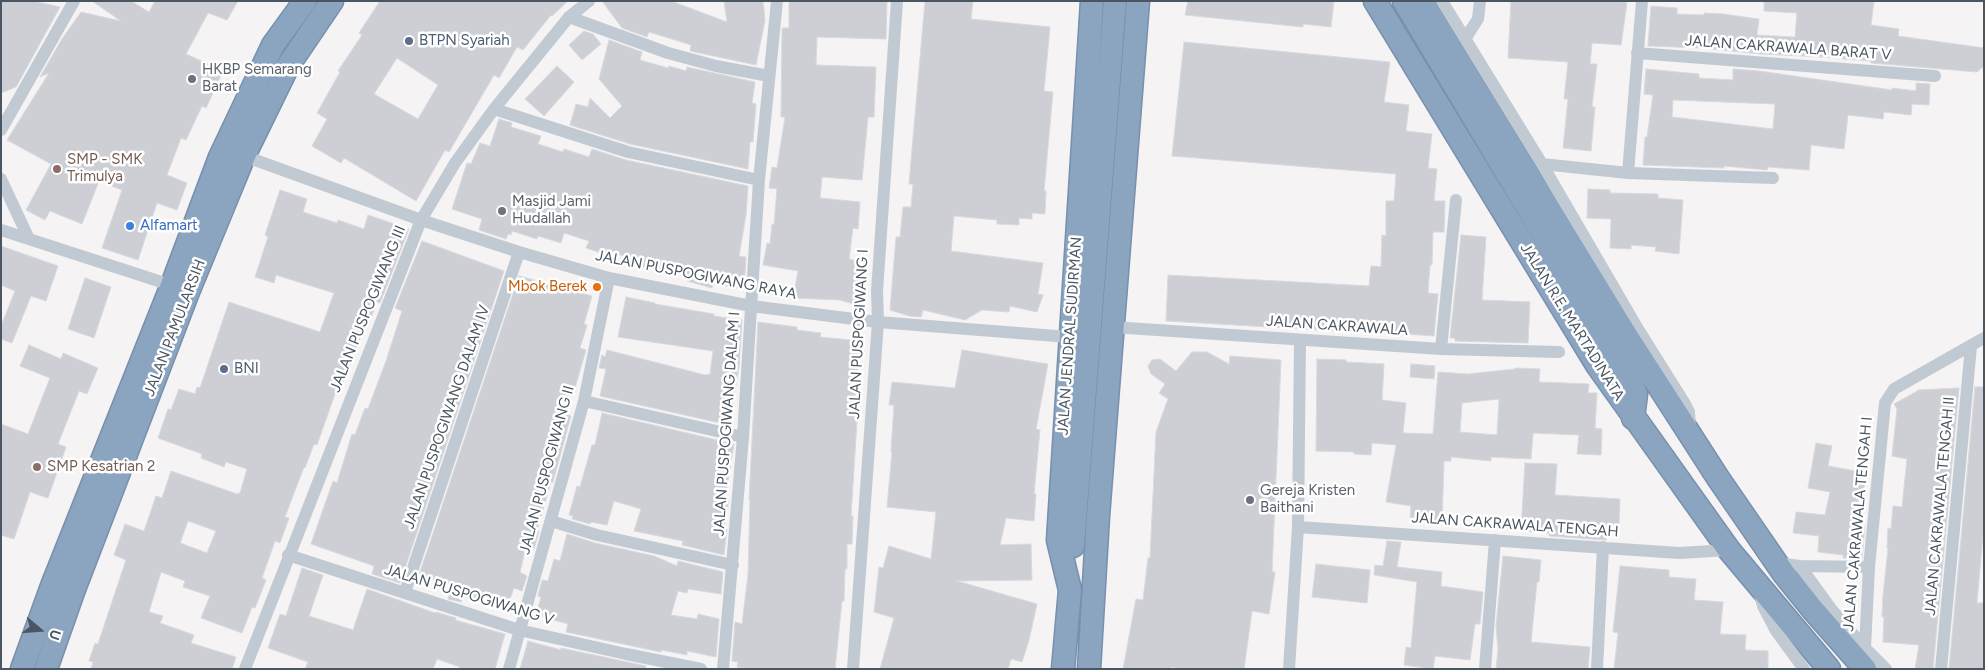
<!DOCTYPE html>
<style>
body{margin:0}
#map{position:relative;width:1985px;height:670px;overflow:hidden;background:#f5f3f3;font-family:Figtree,sans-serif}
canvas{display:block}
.frame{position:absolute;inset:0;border:2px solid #4a5661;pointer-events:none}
.north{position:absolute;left:15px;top:605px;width:50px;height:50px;-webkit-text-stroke:4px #fff;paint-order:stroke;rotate:108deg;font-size:14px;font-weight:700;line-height:20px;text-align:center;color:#4a5661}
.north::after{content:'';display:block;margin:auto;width:18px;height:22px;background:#4a5661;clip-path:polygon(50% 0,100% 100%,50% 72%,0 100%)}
</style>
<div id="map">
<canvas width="1985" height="670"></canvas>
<div class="frame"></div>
<div class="north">U</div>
</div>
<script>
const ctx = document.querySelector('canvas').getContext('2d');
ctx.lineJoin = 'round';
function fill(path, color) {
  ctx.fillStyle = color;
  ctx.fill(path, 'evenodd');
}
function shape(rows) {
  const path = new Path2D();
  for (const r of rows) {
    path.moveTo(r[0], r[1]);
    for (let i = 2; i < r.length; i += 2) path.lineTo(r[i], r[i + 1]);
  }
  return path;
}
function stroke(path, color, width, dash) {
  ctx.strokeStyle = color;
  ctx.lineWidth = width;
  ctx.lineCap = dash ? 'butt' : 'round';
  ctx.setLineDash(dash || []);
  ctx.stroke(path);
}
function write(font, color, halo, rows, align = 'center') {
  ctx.font = font + ' Figtree,sans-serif';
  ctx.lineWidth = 5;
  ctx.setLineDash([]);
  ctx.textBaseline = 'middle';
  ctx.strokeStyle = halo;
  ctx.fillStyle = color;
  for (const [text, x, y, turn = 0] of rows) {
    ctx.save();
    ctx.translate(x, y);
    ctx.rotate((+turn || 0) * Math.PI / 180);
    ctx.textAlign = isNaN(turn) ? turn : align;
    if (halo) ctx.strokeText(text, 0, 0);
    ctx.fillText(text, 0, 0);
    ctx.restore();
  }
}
const building = shape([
 [1,1,33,1,60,7,16,87,1,93,1,1],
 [92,1,131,1,149,12,155,1,238,1,227,20,208,13,186,54,223,71,206,108,202,106,186,140,181,138,167,175,187,183,177,210,157,203,138,260,102,248,122,190,99,181,82,224,50,211,45,220,26,210,51,164,7,140,49,73,40,77,62,39,81,12,121,21,92,1],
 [380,1,568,1,552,16,551,15,523,50,517,47,499,78,494,75,449,152,445,150,416,201,344,158,341,163,312,146,327,119,317,113,340,72,338,71,362,35,359,33,380,1],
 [397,58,438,85,418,119,374,94,397,58],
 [602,1,671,1,727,22,724,1,763,1,765,20,756,65,690,51,691,45,649,32,647,37,622,28,602,1],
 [789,1,887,1,886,39,817,37,816,65,876,67,874,117,868,117,862,180,822,177,820,198,860,202,858,229,853,228,849,259,866,264,853,304,840,300,793,298,798,271,763,265,767,243,770,244,772,224,774,225,777,189,769,188,772,167,777,168,785,117,781,117,782,33,782,28,789,28,789,1],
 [925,1,973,1,971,19,1050,27,1044,91,1053,92,1044,191,1046,191,1045,214,1032,213,1032,219,1019,218,1019,225,997,224,997,220,954,216,951,251,1043,263,1038,294,1043,295,1037,312,1010,306,1009,312,982,310,965,320,923,310,921,317,909,316,890,310,896,237,900,237,903,207,911,207,913,184,909,184,925,1],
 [1188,1,1334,1,1331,27,1303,24,1303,27,1185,15,1188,1],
 [1511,1,1618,1,1627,3,1621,45,1592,43,1590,64,1597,64,1592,107,1595,107,1591,151,1563,148,1568,99,1564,99,1568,62,1508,58,1511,1],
 [1764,1,1874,1,1871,25,1899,29,1898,36,1984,48,1984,66,1977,72,1871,63,1871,61,1843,59,1843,58,1761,54,1702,48,1648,46,1651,6,1677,8,1677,14,1704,15,1704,13,1723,14,1759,19,1757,35,1795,37,1797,13,1764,11,1764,1],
 [584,31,593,34,601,44,582,60,569,45,584,31],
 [609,40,642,52,640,60,668,68,669,66,686,71,687,67,755,82,752,103,756,104,753,142,750,142,748,169,630,144,570,125,576,104,588,107,590,98,610,118,622,106,599,79,609,40],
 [1184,42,1390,62,1384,102,1409,105,1406,131,1432,134,1428,168,1437,169,1434,201,1445,201,1444,232,1433,232,1432,265,1430,265,1428,293,1438,294,1434,336,1356,330,1356,332,1166,321,1168,275,1369,286,1371,266,1381,267,1382,235,1386,236,1386,201,1394,201,1396,174,1172,156,1184,42],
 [557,66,574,82,544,116,525,99,557,66],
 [1646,69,1699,74,1699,78,1733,80,1733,69,1759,71,1892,90,1892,88,1916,91,1916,83,1930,84,1929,105,1912,104,1911,115,1884,112,1883,119,1848,115,1844,149,1811,145,1809,170,1768,167,1767,170,1724,166,1724,168,1643,165,1645,137,1647,137,1653,95,1644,94,1646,69],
 [1673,100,1775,104,1773,129,1672,117,1673,100],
 [499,119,512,123,511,127,541,136,538,144,563,152,564,149,589,157,592,149,626,160,748,186,746,215,739,256,746,257,744,289,713,284,712,288,687,281,689,275,659,268,659,270,637,266,639,260,609,252,608,255,586,248,589,241,564,233,561,243,538,236,537,239,512,231,511,235,508,234,506,239,479,230,482,219,452,209,467,163,471,164,480,143,490,146,499,119],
 [1588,189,1610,190,1610,193,1658,194,1658,198,1683,200,1679,254,1655,251,1656,247,1631,245,1631,249,1610,248,1611,219,1587,218,1588,189],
 [280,190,307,199,303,212,337,223,338,220,364,229,368,215,409,229,380,303,377,302,368,326,365,325,338,395,335,394,317,445,314,444,305,468,304,467,285,517,289,518,280,543,275,541,262,578,266,580,255,608,252,607,242,633,201,618,210,596,183,587,185,581,161,572,149,612,163,616,160,623,194,635,191,643,236,657,232,669,91,669,93,662,89,661,95,643,98,644,126,560,114,555,125,524,144,531,156,496,162,498,171,471,237,494,240,493,247,469,226,462,224,467,201,458,202,454,158,438,168,409,171,410,179,389,195,394,197,387,200,388,229,302,320,332,334,293,276,275,274,283,255,277,268,237,265,235,280,190],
 [188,521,216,531,207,553,180,543,188,521],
 [1461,235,1486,237,1482,300,1530,302,1528,343,1455,341,1455,338,1450,338,1461,235],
 [422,241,504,271,400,583,372,574,374,566,311,544,333,481,337,483,352,434,355,435,365,408,368,409,386,361,402,311,395,308,422,241],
 [1,246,58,266,46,301,31,296,12,343,1,339,1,326,15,291,1,285,1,246],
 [519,276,592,296,584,324,587,325,580,348,586,350,575,388,571,387,563,413,571,416,553,482,551,482,537,530,539,531,534,549,526,547,520,572,527,576,522,591,514,588,507,607,483,598,481,602,463,596,461,602,448,599,453,585,419,575,519,276],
 [85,278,111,287,94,338,68,329,85,278],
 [626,297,655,303,655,304,714,314,714,316,742,320,739,367,729,425,600,396,606,369,599,368,602,355,605,357,607,350,705,375,710,374,713,351,618,337,626,297],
 [758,322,797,327,797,330,821,333,820,337,861,341,855,398,857,398,855,421,857,421,851,516,853,516,852,544,847,544,847,569,845,569,844,601,842,601,835,669,750,669,737,667,738,662,732,661,735,622,742,624,748,575,750,500,749,500,758,322],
 [29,345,61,359,63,353,98,368,87,394,79,391,58,444,66,447,48,498,30,492,14,539,1,535,1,424,28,434,50,378,20,366,29,345],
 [962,350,1048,364,1036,429,1040,430,1034,494,1036,494,1034,521,1006,518,1000,545,1031,544,1032,580,957,581,1037,604,1029,640,1022,662,1011,659,1008,669,880,669,894,618,874,612,879,567,883,568,889,546,931,559,936,512,887,507,892,452,891,451,894,405,889,405,892,382,955,388,962,350],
 [1192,352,1207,352,1229,364,1230,356,1281,360,1272,572,1275,572,1269,614,1252,611,1244,669,1184,669,1171,667,1171,669,1123,669,1136,599,1143,600,1148,558,1150,558,1156,432,1168,399,1159,393,1165,384,1151,374,1148,366,1152,360,1160,359,1176,371,1192,352],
 [1317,359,1346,360,1346,362,1384,364,1382,400,1406,403,1403,433,1433,434,1438,372,1468,374,1515,369,1515,368,1540,369,1539,382,1589,384,1588,393,1597,393,1595,428,1602,429,1601,455,1577,454,1579,435,1533,433,1531,459,1491,457,1491,461,1451,457,1451,461,1444,461,1442,522,1410,521,1411,506,1386,502,1396,445,1372,443,1371,455,1354,454,1354,452,1316,451,1317,359],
 [1499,399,1497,435,1460,432,1462,403,1499,399],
 [1411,364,1435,366,1434,379,1410,377,1411,364],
 [1975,387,1984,387,1984,523,1977,603,1984,603,1984,669,1949,669,1975,387],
 [1959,388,1933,669,1915,669,1919,645,1883,642,1884,617,1882,617,1883,596,1888,548,1887,548,1888,528,1891,529,1893,506,1902,507,1907,459,1892,456,1897,409,1894,404,1919,390,1959,388],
 [602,413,734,444,725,499,729,499,724,529,727,529,724,555,682,545,683,541,634,531,641,509,614,501,607,525,591,522,590,524,572,519,573,516,569,515,577,486,580,487,592,445,595,445,602,413],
 [1816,443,1832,446,1828,466,1867,473,1863,492,1860,491,1853,525,1865,526,1862,559,1843,558,1843,555,1818,552,1819,536,1793,533,1796,512,1825,515,1830,492,1808,488,1816,443],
 [1525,463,1557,464,1555,495,1620,499,1619,524,1607,523,1606,540,1549,536,1549,533,1521,531,1525,463],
 [567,534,595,543,654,556,677,566,678,561,723,572,721,594,688,589,687,593,678,591,671,615,697,619,698,614,719,619,716,657,687,651,687,655,661,650,661,652,566,632,568,624,536,615,541,597,538,596,542,580,548,581,554,559,560,561,567,534],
 [1387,541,1401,542,1397,567,1442,572,1441,586,1483,592,1480,624,1475,624,1470,660,1435,656,1433,669,1404,665,1406,647,1411,648,1417,582,1374,575,1375,565,1383,566,1387,541],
 [1503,556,1541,560,1539,582,1537,582,1531,642,1590,647,1588,669,1496,669,1498,650,1496,626,1503,556],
 [1316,564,1370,570,1367,603,1312,597,1316,564],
 [1620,566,1669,570,1669,577,1696,579,1694,600,1723,602,1720,634,1746,635,1745,650,1768,651,1768,669,1614,669,1618,633,1613,632,1620,566],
 [302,568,323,575,309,616,353,630,367,589,435,613,436,612,456,618,455,620,505,634,495,669,459,669,460,667,437,659,433,669,305,669,308,662,268,648,280,614,286,616,302,568],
 [528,641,561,650,561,648,646,666,645,669,520,669,528,641]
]);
const street = shape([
 [1442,1,1542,164,1638,329,1685,404,1689,412,1690,428],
 [569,17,668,53,716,66,769,76],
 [1465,39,1478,19,1480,1],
 [1637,53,1935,76],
 [494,109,628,152,759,180],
 [1,130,74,1],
 [244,156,421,220,519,252,609,278,751,306,878,322,1069,337],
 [1542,164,1628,173,1773,178],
 [1628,173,1642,1],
 [1,179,29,239],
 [1,230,177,287],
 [1112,327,1441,349,1559,352],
 [1441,349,1456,200],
 [584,401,743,437],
 [551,521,597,535,733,565],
 [1298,527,1679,553,1729,550],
 [288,555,519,630,626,654,701,669],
 [1776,563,1800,566,1869,567],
 [1800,566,1832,610,1865,648,1886,669],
 [405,592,519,252],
 [1760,594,1763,606,1776,631,1804,669],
 [1865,648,1869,567,1885,403,1894,389,1984,338],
 [245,669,421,220,455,163,494,109,569,17,589,1],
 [509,669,584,401,609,278],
 [723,669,743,437,759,180,777,1],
 [853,669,878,322,877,291,897,1],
 [1289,669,1298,527,1300,340],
 [1485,669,1495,540],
 [1597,669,1603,547],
 [1941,669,1971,346]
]);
const highway = shape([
 [1375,1,1597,365,1729,550,1829,669],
 [1404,1,1631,381,1636,394,1633,418],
 [1422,1,1624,332,1718,478,1784,574,1813,610,1865,669],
 [1073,546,1115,1],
 [22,669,52,586,172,285,220,157,273,45,305,1],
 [46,669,73,592,188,292,244,156,288,66,332,1],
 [1063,669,1070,590,1058,540,1092,1],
 [1089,669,1098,516,1138,1]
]);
const markers = [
 [409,41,5,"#5c6f8a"],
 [192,79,5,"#6b7280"],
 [57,169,5,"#8d6e63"],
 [502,211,5,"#6b7280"],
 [130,226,5,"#3f7fe0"],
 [597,287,5,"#e8710a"],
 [224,369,5,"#5c6f8a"],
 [37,467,5,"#8d6e63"],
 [1250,500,5,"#6b7280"]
];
const serviceNames = [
 ["BTPN Syariah",419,41],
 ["BNI",234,369]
];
const streetNames = [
 ["JALAN CAKRAWALA BARAT V",1788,48,4],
 ["JALAN PUSPOGIWANG RAYA",696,275,11],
 ["JALAN PUSPOGIWANG III",368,309,-68],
 ["JALAN R.E. MARTADINATA",1572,322,58],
 ["JALAN CAKRAWALA",1337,326,4],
 ["JALAN PAMULARSIH",175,328,-69],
 ["JALAN PUSPOGIWANG I",859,334,-87],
 ["JALAN JENDRAL SUDIRMAN",1070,336,-86],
 ["JALAN PUSPOGIWANG DALAM IV",447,417,-71],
 ["JALAN PUSPOGIWANG DALAM I",727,424,-86],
 ["JALAN PUSPOGIWANG II",547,470,-75],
 ["JALAN CAKRAWALA TENGAH II",1940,506,-85],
 ["JALAN CAKRAWALA TENGAH I",1858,524,-85],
 ["JALAN CAKRAWALA TENGAH",1515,525,4],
 ["JALAN PUSPOGIWANG V",469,595,17]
];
const worshipNames = [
 ["HKBP Semarang",202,70],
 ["Barat",202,87],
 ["Masjid Jami",512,202],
 ["Hudallah",512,219],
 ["Gereja Kristen",1260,491],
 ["Baithani",1260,508]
];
const educationNames = [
 ["SMP - SMK",67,160],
 ["Trimulya",67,177],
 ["SMP Kesatrian 2",47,467]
];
const shopNames = [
 ["Alfamart",140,226]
];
const foodNames = [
 ["Mbok Berek",587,287]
];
fill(building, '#cdcfd5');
stroke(building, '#d7d9de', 1);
stroke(highway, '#7690ad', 25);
stroke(street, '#c1cad2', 12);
stroke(highway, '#8ba5c1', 22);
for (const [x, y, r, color] of markers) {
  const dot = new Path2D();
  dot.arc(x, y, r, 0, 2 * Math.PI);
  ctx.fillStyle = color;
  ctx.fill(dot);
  stroke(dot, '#fff', 2);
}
write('15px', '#4e5e75', '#fff', serviceNames, 'left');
write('15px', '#4a5661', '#fff', streetNames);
write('15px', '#5b616d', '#fff', worshipNames, 'left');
write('15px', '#785e54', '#fff', educationNames, 'left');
write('15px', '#366cbe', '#fff', shopNames, 'left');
write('15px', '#c56008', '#fff', foodNames, 'right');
</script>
